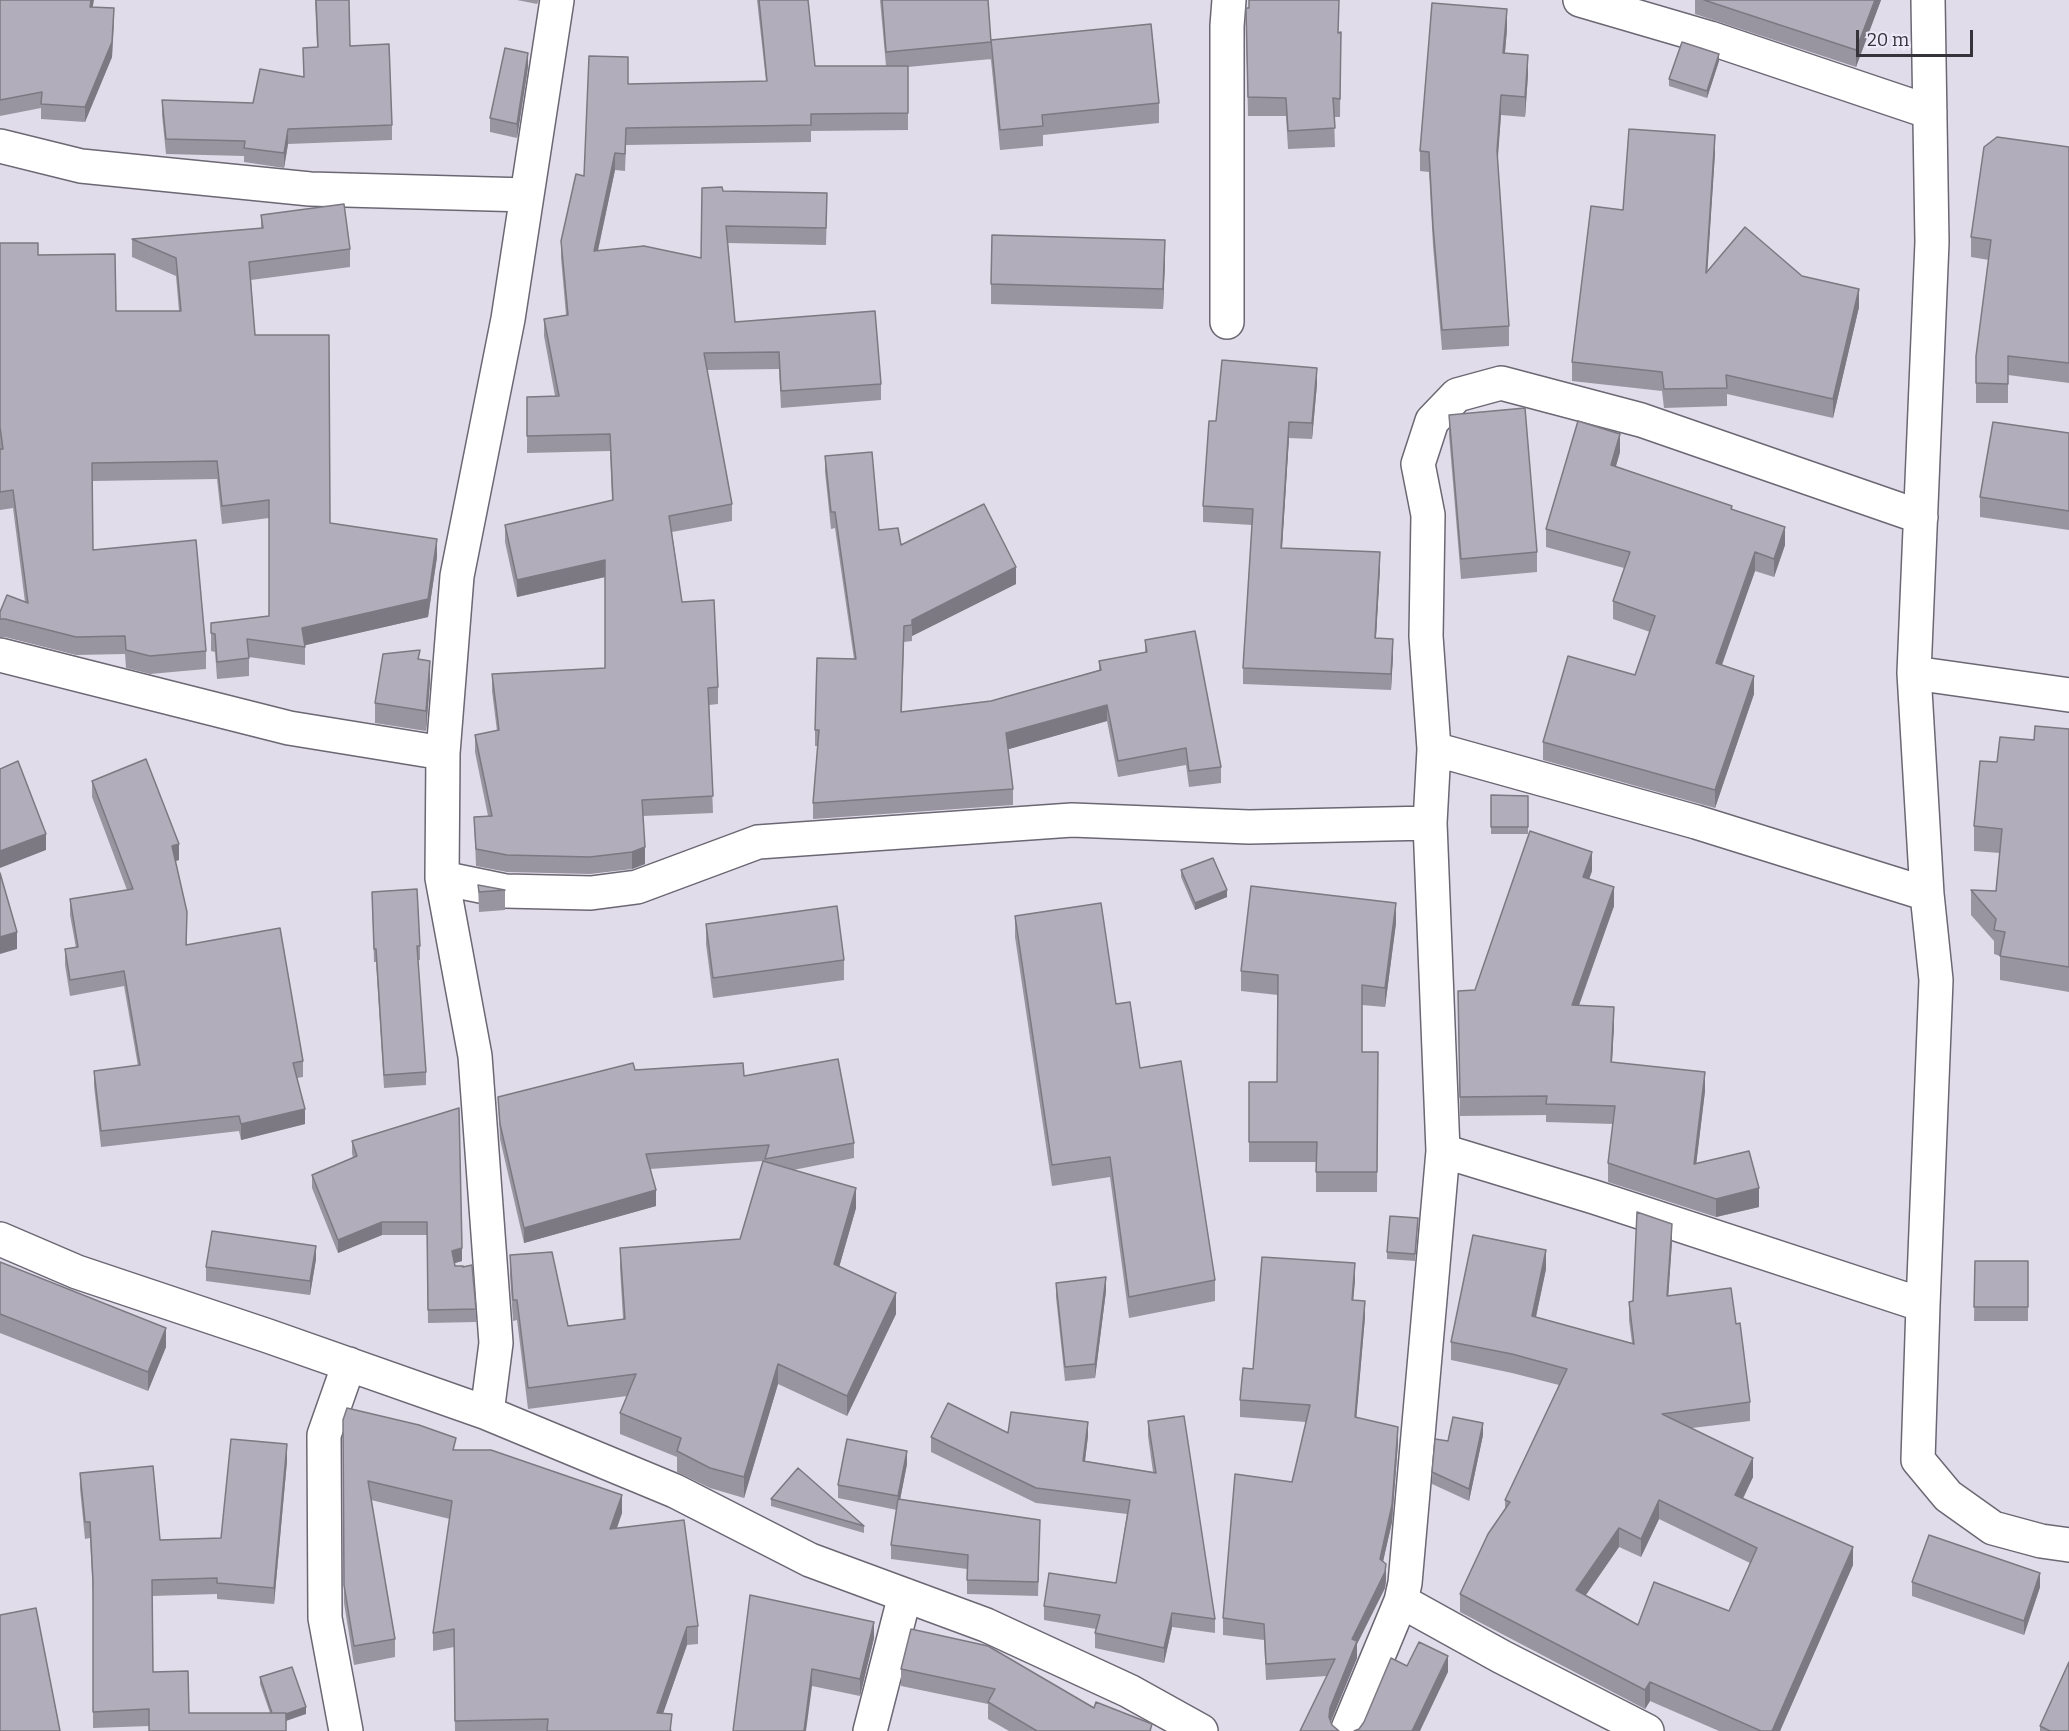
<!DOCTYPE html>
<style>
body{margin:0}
#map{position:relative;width:2069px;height:1731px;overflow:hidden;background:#e1dcea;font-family:Bitter,serif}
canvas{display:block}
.scale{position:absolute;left:1856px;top:30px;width:117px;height:27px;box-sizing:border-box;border:3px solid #36343a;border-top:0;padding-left:8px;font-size:18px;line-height:21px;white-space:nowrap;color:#36343a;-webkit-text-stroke:4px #eee9f8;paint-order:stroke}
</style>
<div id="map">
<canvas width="2069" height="1731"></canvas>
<div class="scale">20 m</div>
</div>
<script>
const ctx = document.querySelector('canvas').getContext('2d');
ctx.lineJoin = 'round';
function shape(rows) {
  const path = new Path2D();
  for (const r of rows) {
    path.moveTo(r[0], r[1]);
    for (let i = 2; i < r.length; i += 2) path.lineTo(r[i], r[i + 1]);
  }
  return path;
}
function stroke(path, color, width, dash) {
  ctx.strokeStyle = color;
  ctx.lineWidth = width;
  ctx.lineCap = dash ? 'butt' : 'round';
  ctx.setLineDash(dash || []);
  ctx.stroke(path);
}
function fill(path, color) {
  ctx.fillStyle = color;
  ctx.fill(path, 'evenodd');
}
const minor = shape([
 [1580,0,1710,38,1930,112],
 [1928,0,1932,242,1914,673,1927,894,1936,980,1923,1305,1918,1460,1948,1496,1993,1528,2041,1541,2069,1545],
 [0,146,81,166,310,189,527,195],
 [1227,322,1227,26,1229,0],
 [0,655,289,728,443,753],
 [1914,673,2069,695],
 [1434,749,1696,822,1927,894],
 [442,878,505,891,591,893,637,887,758,842,1072,820,1249,827,1430,823],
 [1443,1151,1594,1197,1923,1305],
 [0,1239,77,1272,268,1336,487,1413,675,1491,810,1560,986,1625,1129,1691,1201,1731],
 [487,1413,496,1343,475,1056,442,878,443,753,457,576,508,319,557,0],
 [1401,1601,1502,1657,1647,1731],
 [346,1731,325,1618,324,1435,349,1364],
 [870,1731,905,1595],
 [1347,1731,1401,1601,1405,1583,1443,1151,1430,823,1434,749,1426,636,1428,515,1418,464,1432,421,1457,395,1501,383,1641,420,1921,517]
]);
const wall = shape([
 [0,0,93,7,114,24,112,57,85,122,41,119,41,108,0,116],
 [315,0,349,0,350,46,392,125,392,140,288,144,284,168,244,162,244,156,166,154,162,115,162,100,253,103,304,77,303,48,317,47],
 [517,0,539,0,537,4],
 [757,0,808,0,815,66,886,66,880,0,988,0,991,42,991,59,908,67,908,130,811,131,811,142,626,145,625,171,615,170,598,251,701,258,723,191,827,210,826,245,728,243,735,322,881,384,881,400,781,408,779,369,707,370,732,504,732,521,672,532,682,602,718,687,718,704,709,705,713,813,643,816,645,864,632,869,590,874,507,872,476,866,474,817,488,816,475,752,475,735,497,731,492,691,492,674,605,668,605,577,517,597,505,542,505,525,612,501,610,451,527,453,527,397,555,396,544,336,544,319,566,315,561,258,561,241,584,176,628,84,766,81],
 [1695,0,1881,0,1856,67,1695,14],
 [1246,27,1341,32,1340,117,1334,117,1335,147,1288,149,1286,116,1248,116],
 [1507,29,1505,53,1528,75,1525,117,1501,115,1497,162,1509,326,1509,346,1442,350,1433,246,1429,172,1420,171,1420,151],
 [991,40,1159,103,1159,123,1043,135,1043,146,1000,150,991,60],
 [1719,61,1707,98,1669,86,1669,79],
 [528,67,517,138,490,132,490,118],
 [2069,147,2069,383,2008,375,2008,403,1976,403,1976,356,1989,260,1971,257,1971,237],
 [1715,153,1707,272,1802,276,1859,307,1833,418,1727,394,1727,406,1664,408,1662,391,1572,381,1572,362,1623,210],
 [261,215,350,249,350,267,251,280,255,335,330,523,437,557,428,617,305,645,305,665,249,657,249,676,217,679,215,652,211,651,211,623,269,616,269,518,222,524,217,479,92,481,93,550,206,651,206,669,150,674,126,668,125,654,76,655,5,637,0,637,0,612,25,602,13,508,0,510,0,243,38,255,116,311,179,311,176,276,132,257,132,239,261,228],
 [1165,260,1163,309,991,304,991,284],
 [1317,384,1312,439,1289,438,1282,548,1380,568,1376,638,1393,655,1391,690,1243,684,1243,668,1252,525,1203,522,1203,506,1216,421],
 [1449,415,1537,552,1537,572,1461,579,1449,435],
 [2069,433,2069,530,1980,517,1980,497],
 [1620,452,1616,466,1732,509,1785,545,1774,577,1755,571,1721,665,1754,694,1715,808,1543,760,1543,742,1635,675,1650,632,1613,619,1613,601,1624,568,1546,547,1546,529],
 [825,456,879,530,901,545,1016,584,912,636,912,641,904,642,902,712,991,701,1099,670,1099,661,1145,653,1145,640,1221,767,1221,783,1189,787,1186,765,1118,777,1107,721,1008,749,1013,789,1013,805,813,819,813,803,818,746,815,746,815,730,854,659,835,528,831,529,825,472],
 [430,681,426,731,375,723,375,703],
 [2069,729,2069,992,2000,980,2000,956,1994,954,1994,941,1971,915,1971,890,1996,891,2000,853,1974,851,1974,826,1997,762,2034,740],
 [92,781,179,860,175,861,187,944,303,1061,303,1077,297,1078,305,1124,241,1140,239,1131,101,1147,94,1086,94,1071,138,1066,124,986,70,996,65,965,65,949,76,948,70,915,70,899,127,890,92,797],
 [1491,795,1528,796,1528,834,1491,834],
 [1181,870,1227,897,1195,910,1181,877],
 [1592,871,1589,879,1614,906,1579,1006,1614,1025,1612,1062,1705,1091,1696,1163,1759,1207,1716,1217,1608,1182,1608,1163,1613,1124,1546,1122,1546,1115,1460,1116,1458,991,1475,990],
 [478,885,505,890,505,910,479,912],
 [372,892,420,946,420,960,418,960,426,1072,426,1085,384,1088,376,962,374,962],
 [1015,916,1116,1004,1215,1280,1215,1301,1129,1318,1110,1177,1052,1186,1015,937],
 [1396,923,1385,1007,1362,1005,1362,1052,1378,1052,1377,1192,1316,1192,1316,1162,1249,1162,1249,1082,1277,1082,1278,995,1241,991,1241,971],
 [706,924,844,960,844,980,713,998,706,944],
 [635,1070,744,1076,854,1143,854,1158,793,1170,856,1208,839,1267,896,1314,847,1416,778,1384,744,1498,710,1488,677,1472,677,1457,620,1434,620,1413,627,1396,528,1409,517,1320,513,1321,510,1275,510,1255,568,1326,623,1319,620,1268,620,1248,740,1239,763,1161,650,1169,656,1206,524,1243,500,1139,498,1097],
 [352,1141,462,1261,454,1263,455,1266,476,1309,476,1322,428,1323,427,1235,382,1235,338,1253,312,1188,312,1175,353,1158,352,1153],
 [1418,1225,1415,1261,1387,1259,1387,1252],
 [1672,1242,1668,1296,1736,1324,1750,1402,1750,1421,1692,1428,1753,1477,1743,1499,1853,1565,1780,1731,1719,1731,1650,1701,1645,1709,1460,1612,1460,1594,1505,1511,1505,1500,1559,1385,1512,1373,1451,1360,1451,1342,1546,1269,1536,1317,1632,1343,1629,1320,1629,1302,1633,1301],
 [1659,1519,1750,1563,1729,1611,1638,1625,1586,1595,1619,1547,1641,1557],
 [316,1259,310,1295,206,1281,206,1267],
 [1975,1261,2028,1261,2028,1321,1974,1321],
 [0,1262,166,1347,148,1391,0,1333],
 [1355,1280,1353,1300,1365,1317,1356,1418,1398,1443,1392,1522,1383,1561,1386,1580,1385,1588,1357,1644,1357,1658,1330,1722,1300,1731,1327,1676,1266,1680,1264,1640,1223,1635,1223,1618,1292,1482,1306,1422,1240,1417,1240,1400,1253,1369],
 [1056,1283,1106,1291,1095,1378,1065,1381,1056,1297],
 [343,1420,456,1450,622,1513,617,1528,698,1626,698,1644,687,1645,663,1713,672,1731,455,1731,454,1647,433,1651,433,1633,450,1519,371,1500,395,1639,395,1657,354,1665,344,1603],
 [1148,1421,1215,1619,1215,1633,1172,1627,1164,1663,1095,1648,1095,1633,1096,1629,1044,1620,1044,1606,1116,1583,1127,1514,1036,1503,931,1452,931,1437,1008,1433,1088,1436,1085,1461,1153,1472,1148,1436],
 [1483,1435,1469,1501,1432,1484,1432,1472,1448,1441],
 [287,1461,274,1604,217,1599,217,1594,152,1596,153,1672,189,1713,270,1713,260,1684,260,1677,306,1714,149,1726,93,1728,93,1597,90,1538,85,1539,80,1489,80,1473,160,1540,221,1538],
 [907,1464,900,1500,1040,1533,1038,1596,967,1594,967,1569,891,1559,891,1545,897,1510,838,1498,838,1485],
 [771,1499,864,1526,864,1533,771,1506],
 [1912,1582,2040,1587,2024,1635,1912,1596],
 [750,1595,874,1638,860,1696,812,1686],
 [901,1669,1094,1708,1152,1731,1009,1731,988,1719,988,1704,901,1686],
 [2040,1726,2069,1731,2040,1731]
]);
const shadedWall = shape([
 [91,0,94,0,90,22,90,7],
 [1875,0,1881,0,1856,67,1856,50],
 [114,8,112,57,85,122,85,107],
 [1507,9,1507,29,1503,73,1503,53],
 [528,53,528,67,517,138,517,124],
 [1719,54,1719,61,1707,98,1707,91],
 [1528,55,1528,75,1525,117,1525,97],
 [1501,95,1501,115,1497,171,1497,151],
 [288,129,288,144,284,168,284,153],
 [1715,135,1715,153,1706,292,1706,273],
 [615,153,615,170,594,268,594,251],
 [1165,240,1165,260,1163,309,1163,289],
 [1859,289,1859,307,1833,418,1833,399],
 [1317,368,1317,384,1312,439,1312,423],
 [1289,422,1289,438,1281,564,1281,548],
 [1620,434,1620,452,1611,483,1611,465],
 [1785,527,1785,545,1774,577,1774,559],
 [437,539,437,557,428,617,302,646,302,628],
 [1380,552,1380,568,1375,654,1375,638],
 [1755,552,1755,571,1716,682,1716,663],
 [605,560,605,577,517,597,517,580],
 [1016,567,1016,584,912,636,912,620],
 [1393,639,1393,655,1391,690,1391,674],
 [430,661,430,681,426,731,426,711],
 [1754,676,1754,694,1715,808,1715,790],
 [1107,705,1107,721,1006,750,1006,733],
 [46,834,46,850,0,868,0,851],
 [179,844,179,860,172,862,172,846],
 [645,847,645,864,632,869,632,852],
 [1592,852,1592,871,1583,896,1583,877],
 [1614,887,1614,906,1572,1024,1572,1005],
 [1227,890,1227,897,1195,910,1195,903],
 [1396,903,1396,923,1385,1007,1385,988],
 [17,932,17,949,0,954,0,937],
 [1614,1007,1614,1025,1611,1080,1611,1062],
 [1705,1072,1705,1091,1694,1183,1694,1164],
 [305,1109,305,1124,241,1140,241,1124],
 [856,1188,856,1208,834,1285,834,1264],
 [1759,1188,1759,1207,1716,1217,1716,1199],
 [656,1190,656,1206,524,1243,524,1228],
 [382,1222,382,1235,338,1253,338,1240],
 [1672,1224,1672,1242,1667,1315,1667,1296],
 [316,1246,316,1259,310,1295,310,1281],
 [462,1248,462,1261,452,1264,452,1251],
 [1546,1250,1546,1269,1532,1335,1532,1316],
 [1355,1263,1355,1280,1352,1316,1352,1300],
 [1106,1277,1106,1291,1095,1378,1095,1364],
 [896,1293,896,1314,847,1416,847,1396],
 [1365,1301,1365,1317,1355,1434,1355,1417],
 [166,1328,166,1347,148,1391,148,1372],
 [778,1364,778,1384,744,1498,744,1477],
 [1088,1422,1088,1436,1083,1476,1083,1461],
 [1483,1423,1483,1435,1469,1501,1469,1489],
 [1398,1427,1398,1443,1392,1522,1380,1575,1380,1559],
 [287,1444,287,1461,274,1604,274,1588],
 [907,1451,907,1464,898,1510,898,1496],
 [1753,1458,1753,1477,1735,1514,1735,1495],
 [622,1495,622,1513,610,1547,610,1529],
 [1659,1500,1659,1519,1641,1557,1641,1539],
 [1619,1528,1619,1547,1576,1609,1576,1590],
 [1853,1547,1853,1565,1780,1731,1772,1731],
 [1386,1564,1386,1580,1385,1588,1357,1644,1357,1658,1330,1724,1329,1717,1330,1708,1352,1639],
 [2040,1573,2040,1587,2024,1635,2024,1621],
 [1172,1613,1172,1627,1164,1663,1164,1648],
 [874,1622,874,1638,860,1696,860,1679],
 [687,1627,687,1645,657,1731,657,1713],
 [1448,1656,1448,1672,1420,1731,1412,1731],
 [812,1669,812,1686,806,1731,804,1731],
 [1650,1682,1650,1701,1645,1709,1645,1690],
 [306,1707,306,1714,286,1721,274,1718]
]);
const building = shape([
 [0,0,91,0,90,7,114,8,112,42,85,107,41,104,42,92,0,100,0,0],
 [316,0,349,0,350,46,389,44,392,125,288,129,284,153,244,148,245,141,166,139,162,100,253,103,260,69,304,77,303,48,318,47,316,0],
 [759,0,808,0,815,66,908,66,908,113,811,114,811,125,626,128,625,154,615,153,594,251,644,246,701,258,702,188,722,187,723,191,827,193,826,228,726,226,735,322,875,311,881,384,781,391,779,352,704,353,732,504,669,516,682,602,714,600,718,687,708,688,713,796,642,800,645,847,632,852,590,857,507,855,476,849,474,817,492,816,475,735,499,730,492,674,605,668,605,560,517,580,505,525,613,500,610,434,527,436,527,397,559,396,544,319,568,315,561,241,576,174,584,176,589,56,628,57,628,84,767,81,759,0],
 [882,0,988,0,991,42,886,52,882,0],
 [1249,0,1339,0,1338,33,1341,32,1340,99,1333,98,1335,128,1288,131,1286,98,1248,97,1246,8,1249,8,1249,0],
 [1704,0,1875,0,1856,50,1704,0],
 [1432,3,1507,9,1503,53,1528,55,1525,97,1501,95,1497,151,1509,326,1442,330,1433,226,1429,152,1420,151,1432,3],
 [1151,24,1159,103,1042,115,1043,126,1000,130,991,40,1151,24],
 [1682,42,1719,54,1707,91,1669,79,1682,42],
 [505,48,528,53,517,124,490,118,505,48],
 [1629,129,1715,135,1706,273,1745,227,1802,276,1859,289,1833,399,1726,375,1727,388,1664,389,1662,372,1572,362,1591,206,1623,210,1629,129],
 [1997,137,2069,147,2069,363,2008,356,2008,384,1976,383,1976,356,1991,240,1971,237,1984,147,1997,137],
 [344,204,350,249,249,262,255,335,329,335,330,523,437,539,428,599,302,628,305,647,247,639,249,658,217,662,215,634,211,633,211,623,269,616,269,500,222,506,217,461,92,463,93,550,196,540,206,651,150,656,126,650,125,636,76,637,5,619,0,619,0,612,7,595,28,603,13,490,0,492,0,449,3,449,0,427,0,243,38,243,38,255,115,254,116,311,181,311,176,258,132,239,263,228,261,215,344,204],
 [992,235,1165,240,1163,289,991,284,992,235],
 [1222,360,1317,368,1312,423,1289,422,1281,548,1380,552,1375,638,1393,639,1391,674,1243,668,1253,509,1203,506,1209,421,1216,421,1222,360],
 [1525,408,1537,552,1461,559,1449,415,1525,408],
 [1578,421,1620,434,1611,465,1732,506,1731,509,1785,527,1774,559,1755,552,1716,663,1754,676,1715,790,1543,742,1568,656,1635,675,1655,616,1613,601,1630,552,1546,529,1578,421],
 [1993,422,2069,433,2069,511,1980,497,1993,422],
 [872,452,879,530,898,528,901,545,984,504,1016,567,912,620,912,625,904,626,901,712,991,701,1101,670,1099,661,1147,652,1145,640,1195,631,1221,767,1189,771,1186,748,1118,761,1107,705,1006,733,1013,789,813,803,819,730,815,730,817,658,856,659,835,512,831,512,825,456,872,452],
 [420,650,418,659,430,661,426,711,375,703,383,654,420,650],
 [2035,726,2069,729,2069,967,2000,956,2005,932,1994,930,1996,919,1971,890,1996,891,2002,829,1974,826,1980,761,1997,762,2000,737,2034,740,2035,726],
 [146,759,179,844,172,846,187,912,186,945,280,928,303,1061,293,1063,305,1109,241,1124,239,1116,101,1131,94,1071,140,1065,124,971,70,980,65,949,78,947,70,899,133,889,92,781,146,759],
 [18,761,46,834,0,851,0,769,18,761],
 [1491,795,1528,796,1528,827,1491,827,1491,795],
 [1530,831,1592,852,1583,877,1614,887,1572,1005,1614,1007,1611,1062,1705,1072,1694,1164,1749,1151,1759,1188,1716,1199,1608,1163,1615,1106,1546,1104,1547,1096,1460,1097,1458,991,1475,990,1530,831],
 [1213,858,1227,890,1195,903,1181,870,1213,858],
 [0,873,17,932,0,937,0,873],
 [478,885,505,890,479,892,478,885],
 [1251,886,1396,903,1385,988,1362,985,1362,1052,1378,1052,1377,1172,1316,1172,1317,1142,1249,1142,1249,1082,1277,1082,1278,975,1241,971,1251,886],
 [417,889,420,946,417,946,426,1072,384,1075,376,949,374,949,372,892,417,889],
 [1101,903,1116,1004,1130,1002,1140,1068,1181,1061,1215,1280,1129,1297,1110,1157,1052,1165,1015,916,1101,903],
 [837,906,844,960,713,978,706,924,837,906],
 [838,1059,854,1143,765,1159,769,1145,646,1154,656,1190,524,1228,500,1124,498,1097,633,1063,635,1070,743,1063,744,1076,838,1059],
 [459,1108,462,1248,452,1251,455,1266,463,1266,463,1267,472,1265,476,1309,428,1310,427,1222,382,1222,338,1240,312,1175,357,1156,352,1141,459,1108],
 [763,1161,856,1188,834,1264,896,1293,847,1396,778,1364,744,1477,710,1468,677,1451,681,1438,620,1413,636,1374,528,1388,517,1300,513,1300,510,1255,552,1252,568,1326,625,1319,620,1248,740,1239,763,1161],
 [1637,1212,1672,1224,1667,1296,1731,1288,1736,1324,1740,1323,1750,1402,1662,1414,1753,1458,1735,1495,1853,1547,1772,1731,1761,1731,1650,1682,1645,1690,1460,1594,1488,1534,1510,1502,1505,1500,1567,1369,1512,1354,1451,1342,1473,1235,1546,1250,1532,1316,1634,1344,1629,1302,1633,1301,1637,1212],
 [1659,1500,1757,1548,1729,1611,1654,1582,1638,1625,1576,1590,1619,1528,1641,1539,1659,1500],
 [1390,1216,1418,1218,1415,1254,1387,1252,1390,1216],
 [212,1231,316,1246,310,1281,206,1267,212,1231],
 [1262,1257,1355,1263,1352,1300,1365,1301,1355,1417,1398,1427,1392,1505,1380,1559,1386,1564,1385,1572,1352,1639,1357,1641,1330,1708,1329,1717,1332,1725,1339,1731,1300,1731,1335,1659,1266,1664,1264,1624,1223,1618,1235,1474,1292,1482,1310,1405,1240,1400,1243,1368,1253,1369,1262,1257],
 [1975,1261,2028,1261,2028,1307,1974,1307,1975,1261],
 [0,1262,166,1328,148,1372,0,1314,0,1262],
 [1106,1277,1095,1364,1065,1367,1056,1283,1106,1277],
 [948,1403,1008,1433,1011,1412,1088,1422,1083,1461,1156,1473,1148,1421,1184,1416,1215,1619,1172,1613,1164,1648,1095,1633,1100,1615,1044,1606,1049,1573,1116,1583,1130,1500,1036,1488,931,1437,948,1403],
 [347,1408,419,1425,456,1438,453,1450,491,1450,622,1495,610,1529,684,1520,698,1626,687,1627,657,1713,672,1714,670,1731,547,1731,548,1719,455,1721,454,1629,433,1633,452,1501,368,1481,395,1639,354,1646,344,1585,343,1420,347,1408],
 [1453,1417,1483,1423,1469,1489,1432,1472,1435,1439,1448,1441,1453,1417],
 [231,1439,287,1444,274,1588,217,1583,217,1578,152,1580,153,1672,188,1671,189,1713,286,1713,286,1731,149,1731,149,1709,93,1712,93,1581,90,1522,85,1522,80,1473,153,1466,160,1540,221,1538,231,1439],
 [847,1439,907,1451,898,1496,838,1485,847,1439],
 [798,1468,864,1526,771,1499,798,1468],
 [898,1499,1040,1520,1038,1582,967,1580,968,1555,891,1545,898,1499],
 [1929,1535,2040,1573,2024,1621,1912,1582,1929,1535],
 [750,1595,874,1622,860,1679,812,1669,804,1731,733,1731,750,1595],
 [36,1608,60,1731,0,1731,0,1615,36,1608],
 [911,1629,988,1646,1094,1708,1096,1702,1152,1724,1150,1731,1037,1731,988,1702,995,1689,901,1669,911,1629],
 [1419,1642,1448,1656,1412,1731,1354,1731,1359,1729,1364,1722,1391,1658,1407,1666,1419,1642],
 [2069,1662,2069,1731,2050,1731,2040,1726,2069,1662],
 [292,1667,306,1707,286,1714,286,1713,272,1713,260,1677,292,1667]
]);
stroke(minor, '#6b6773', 36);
stroke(minor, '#fff', 33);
fill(wall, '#9895a0');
fill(shadedWall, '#7c7982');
fill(building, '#b1adba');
stroke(building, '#7c7982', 1.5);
</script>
